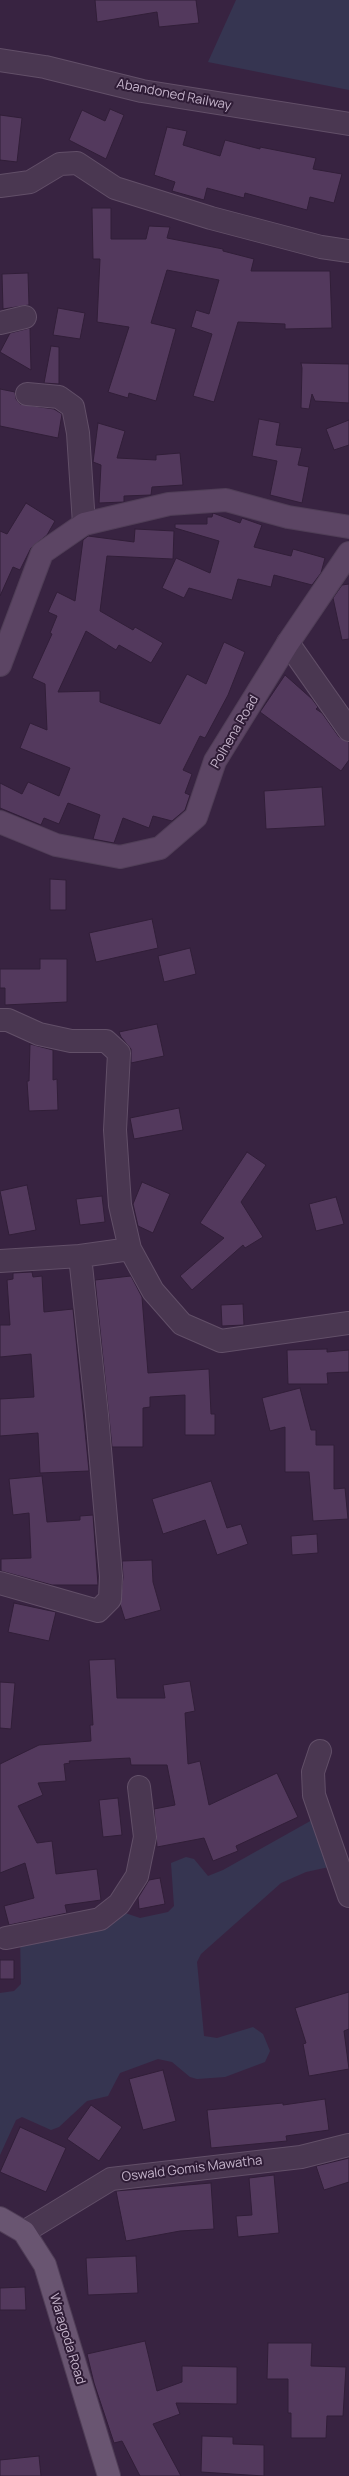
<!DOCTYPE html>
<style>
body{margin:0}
canvas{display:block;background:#382341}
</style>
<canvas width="349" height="2476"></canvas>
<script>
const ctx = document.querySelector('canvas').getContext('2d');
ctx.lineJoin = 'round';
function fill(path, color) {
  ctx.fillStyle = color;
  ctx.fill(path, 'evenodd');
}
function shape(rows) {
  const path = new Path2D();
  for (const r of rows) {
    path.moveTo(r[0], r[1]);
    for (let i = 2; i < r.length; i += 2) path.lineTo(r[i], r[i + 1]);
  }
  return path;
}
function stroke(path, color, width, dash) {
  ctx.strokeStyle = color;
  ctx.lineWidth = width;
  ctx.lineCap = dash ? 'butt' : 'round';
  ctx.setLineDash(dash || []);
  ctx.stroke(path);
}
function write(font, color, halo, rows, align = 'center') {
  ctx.font = font + ' Manrope,sans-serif';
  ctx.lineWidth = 4;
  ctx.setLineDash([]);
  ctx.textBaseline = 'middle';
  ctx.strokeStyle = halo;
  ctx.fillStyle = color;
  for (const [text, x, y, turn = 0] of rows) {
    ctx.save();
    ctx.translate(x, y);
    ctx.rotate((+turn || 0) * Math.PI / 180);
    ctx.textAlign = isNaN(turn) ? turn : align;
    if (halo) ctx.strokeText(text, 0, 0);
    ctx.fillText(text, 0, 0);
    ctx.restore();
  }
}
const green = shape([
 [236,0,349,0,349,90,208,62],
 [321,1815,338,1865,306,1872,281,1883,201,1954,197,1962,204,2036,217,2038,253,2027,263,2034,270,2051,265,2062,225,2077,197,2079,190,2077,172,2062,158,2059,120,2073,108,2096,87,2101,59,2127,51,2130,22,2117,16,2120,0,2155,0,1993,14,1991,21,1984,20,1935,113,1909,140,1918,168,1912,174,1906,171,1863,186,1857,194,1859,208,1876,223,1870]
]);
const building = shape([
 [95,0,196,0,199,23,159,27,157,12,97,22,95,0],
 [110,109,124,115,106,159,69,140,82,110,105,121,110,109],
 [0,115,22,118,17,162,0,160,0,115],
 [167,127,187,131,183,145,220,156,225,140,260,149,260,147,316,158,313,169,342,174,334,203,310,197,307,210,245,193,244,198,207,188,204,200,172,191,175,182,154,175,167,127],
 [92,208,111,208,111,239,146,239,149,226,170,227,167,238,223,249,223,251,254,259,251,271,330,271,332,328,285,329,285,324,238,322,214,402,193,396,212,334,191,327,196,310,209,314,219,280,167,270,151,323,176,329,156,401,129,393,128,398,108,392,129,327,97,322,100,259,93,259,92,208],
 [28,273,29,305,3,309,2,274,28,273],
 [58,308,85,313,80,339,53,335,58,308],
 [30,328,31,370,0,352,10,333,30,328],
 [51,346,59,347,59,384,44,383,51,346],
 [301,363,349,364,349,403,315,401,312,394,309,409,301,408,302,368,301,363],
 [0,389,15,392,16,399,20,404,54,409,62,414,58,438,0,426,0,389],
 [259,419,280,423,276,445,302,448,298,465,309,467,302,503,270,495,277,461,252,456,259,419],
 [349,420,349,445,334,450,326,429,349,420],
 [98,423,125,431,117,458,156,460,156,455,180,453,183,485,152,487,151,495,124,496,124,502,99,503,101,465,93,462,98,423],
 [26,503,55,521,47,535,31,548,20,570,13,567,0,596,0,531,7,534,26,503],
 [213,513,240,523,242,518,262,525,254,547,291,556,293,549,325,558,321,573,312,585,274,575,271,587,238,579,232,600,189,588,184,598,162,588,176,558,210,573,219,541,175,528,175,524,207,524,207,517,212,517,213,513],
 [135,529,174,531,173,559,107,556,100,611,133,630,135,627,163,643,151,663,119,645,116,650,86,631,58,692,100,691,100,702,160,724,187,674,206,684,224,642,245,652,228,695,205,738,200,736,183,770,192,774,185,793,190,795,185,810,172,821,153,816,149,828,123,818,114,843,93,839,100,815,68,803,59,824,44,818,41,825,0,808,0,783,22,794,28,782,59,796,70,768,20,748,30,723,47,730,45,684,32,678,52,634,50,633,57,616,48,612,57,592,75,601,83,540,88,536,134,542,135,529],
 [349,584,349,639,342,640,333,598,342,585,349,584],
 [285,675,312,699,318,707,316,709,322,713,339,737,349,742,349,760,341,771,260,712,285,675],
 [322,787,325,826,266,829,264,791,322,787],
 [50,879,66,880,66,910,50,910,50,879],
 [152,919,158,948,96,962,89,933,152,919],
 [190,948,196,974,164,982,158,956,190,948],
 [40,959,67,959,67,1002,5,1005,5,988,0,988,0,969,40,969,40,959],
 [157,1024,164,1056,131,1063,131,1049,121,1037,119,1032,157,1024],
 [30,1044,53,1050,53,1080,57,1079,58,1110,29,1111,27,1081,29,1081,30,1044],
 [179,1108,183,1130,134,1139,130,1118,179,1108],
 [247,1152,266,1165,241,1202,263,1237,245,1248,243,1245,192,1290,180,1276,224,1238,200,1223,247,1152],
 [142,1182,170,1194,153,1233,138,1226,133,1204,142,1182],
 [27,1185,36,1230,9,1235,0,1191,27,1185],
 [102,1196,105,1222,80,1225,76,1199,102,1196],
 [336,1197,344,1224,316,1231,309,1204,336,1197],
 [32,1272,33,1277,42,1276,44,1312,73,1309,89,1471,40,1473,38,1433,0,1436,0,1399,34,1397,31,1354,0,1357,0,1325,10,1325,7,1280,13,1279,13,1273,32,1272],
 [131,1276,142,1297,148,1373,209,1369,211,1414,215,1414,215,1435,185,1435,185,1395,150,1397,150,1407,143,1408,143,1447,112,1447,95,1280,131,1276],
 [243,1304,244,1325,222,1326,221,1305,243,1304],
 [327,1349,327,1352,349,1350,349,1372,327,1373,328,1384,288,1384,287,1350,327,1349],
 [300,1388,311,1430,316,1430,316,1445,334,1445,334,1489,345,1488,348,1519,313,1521,309,1472,285,1472,285,1427,270,1431,262,1398,300,1388],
 [42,1476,47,1522,80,1520,80,1516,93,1515,98,1585,52,1585,1,1571,1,1559,31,1558,29,1513,13,1515,9,1479,42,1476],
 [211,1481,227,1528,241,1524,248,1544,217,1555,205,1520,163,1534,152,1499,211,1481],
 [317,1534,318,1553,292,1555,291,1536,317,1534],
 [152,1560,153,1582,161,1610,125,1620,120,1604,123,1577,122,1561,152,1560],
 [14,1603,56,1612,49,1641,8,1632,14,1603],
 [115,1659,117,1698,165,1698,163,1685,190,1681,195,1711,185,1713,188,1764,200,1761,209,1805,277,1773,298,1817,236,1846,238,1851,213,1861,204,1838,157,1847,154,1809,175,1805,167,1765,131,1765,130,1758,69,1761,70,1763,64,1764,66,1781,38,1783,43,1795,18,1806,37,1843,52,1841,56,1874,97,1869,101,1900,65,1905,67,1913,9,1925,4,1906,34,1898,25,1863,0,1873,0,1764,39,1745,91,1741,90,1725,93,1725,89,1660,115,1659],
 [0,1682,15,1683,11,1729,0,1728,0,1682],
 [118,1798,122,1835,103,1837,99,1800,118,1798],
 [160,1878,165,1904,139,1909,138,1898,149,1880,160,1878],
 [0,1960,14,1960,14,1979,0,1979,0,1960],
 [349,1992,349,2029,344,2031,349,2069,309,2076,303,2044,306,2043,295,2008,349,1992],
 [163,2070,176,2121,143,2130,129,2079,163,2070],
 [325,2099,329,2130,286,2136,287,2141,211,2148,207,2110,283,2103,283,2105,325,2099],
 [91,2105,122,2127,99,2161,67,2139,91,2105],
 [20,2127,66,2148,46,2192,0,2172,20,2127],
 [349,2158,349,2182,324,2190,316,2166,349,2158],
 [274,2175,279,2233,238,2237,236,2216,252,2215,249,2178,274,2175],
 [211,2183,214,2229,180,2231,126,2241,116,2191,211,2183],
 [136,2256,138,2293,88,2295,86,2258,136,2256],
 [25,2287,26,2310,0,2310,0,2288,25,2287],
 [145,2341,157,2391,182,2382,182,2366,237,2367,237,2404,176,2403,180,2414,153,2424,181,2476,140,2476,122,2441,114,2443,94,2383,87,2354,145,2341],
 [268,2343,312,2343,311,2366,346,2367,343,2416,327,2416,326,2438,291,2438,291,2413,288,2413,288,2379,267,2379,268,2343],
 [202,2436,233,2437,233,2444,264,2445,264,2476,201,2472,202,2436],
 [39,2456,41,2476,0,2476,0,2460,39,2456]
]);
const street = shape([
 [0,60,45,67,142,91,349,124],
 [0,186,30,182,60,164,77,163,115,188,211,218,321,247,349,251],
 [0,323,25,317],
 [27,394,59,397,73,407,78,433,84,524],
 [288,643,349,730],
 [0,1020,8,1020,39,1034,71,1041,106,1041,119,1053,115,1130,120,1205,130,1249],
 [80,1256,130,1249,153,1291,182,1324,221,1341,349,1323],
 [0,1261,80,1256,97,1415,111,1576,110,1599,98,1611,0,1583],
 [320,1751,313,1772,314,1795,349,1896],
 [6,1938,100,1919,119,1904,137,1876,145,1837,139,1787],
 [24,2232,111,2179,301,2157,349,2145]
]);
const secondary = shape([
 [0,665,42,553,84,524,169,504,226,500,288,517,349,527],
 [0,822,56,845,120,857,160,848,196,817,215,761,288,643,349,553]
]);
const primary = shape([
 [0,2218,24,2232,45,2265,109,2476]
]);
const streetNames = [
 ["Abandoned Railway",174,95,11],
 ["Polhena Road",235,732,-60],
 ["Oswald Gomis Mawatha",192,2169,-7],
 ["Waragoda Road",67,2339,73]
];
fill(green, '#363551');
fill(building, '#53395d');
stroke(building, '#311e38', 1);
stroke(street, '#624f68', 24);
stroke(secondary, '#503e57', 24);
stroke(primary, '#503e57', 24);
stroke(street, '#4a3751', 22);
stroke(secondary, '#5c4564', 22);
stroke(primary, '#695571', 22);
write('13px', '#c5b4cb', '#2f1c36', streetNames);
</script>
